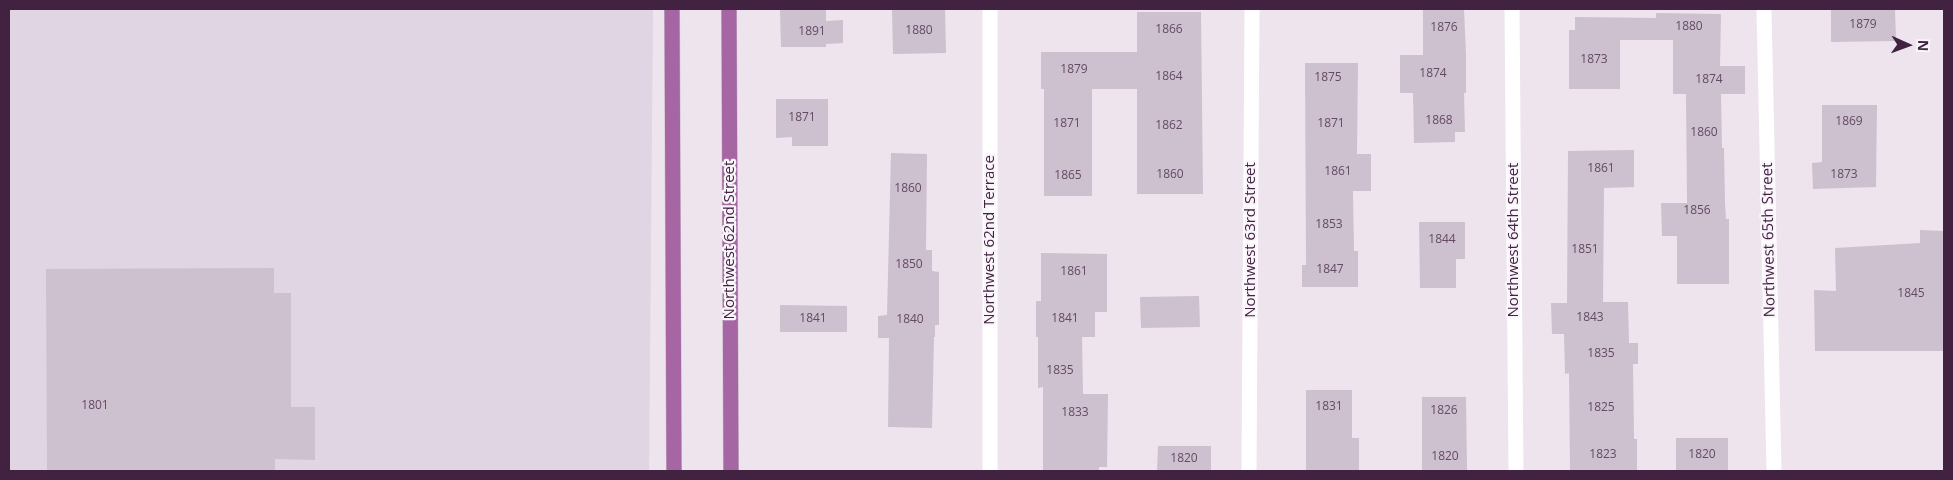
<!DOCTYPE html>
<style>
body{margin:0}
#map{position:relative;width:1953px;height:480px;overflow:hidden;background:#ede4ee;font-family:"Open Sans",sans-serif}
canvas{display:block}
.frame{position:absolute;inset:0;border:10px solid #412241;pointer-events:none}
.north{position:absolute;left:1883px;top:20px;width:50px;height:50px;-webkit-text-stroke:4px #f9f5fa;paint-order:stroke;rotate:92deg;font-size:14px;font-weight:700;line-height:20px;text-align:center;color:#412241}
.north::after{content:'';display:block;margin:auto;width:18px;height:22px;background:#412241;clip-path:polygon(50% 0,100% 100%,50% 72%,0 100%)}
</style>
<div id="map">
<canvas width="1953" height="480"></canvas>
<div class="frame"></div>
<div class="north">N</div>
</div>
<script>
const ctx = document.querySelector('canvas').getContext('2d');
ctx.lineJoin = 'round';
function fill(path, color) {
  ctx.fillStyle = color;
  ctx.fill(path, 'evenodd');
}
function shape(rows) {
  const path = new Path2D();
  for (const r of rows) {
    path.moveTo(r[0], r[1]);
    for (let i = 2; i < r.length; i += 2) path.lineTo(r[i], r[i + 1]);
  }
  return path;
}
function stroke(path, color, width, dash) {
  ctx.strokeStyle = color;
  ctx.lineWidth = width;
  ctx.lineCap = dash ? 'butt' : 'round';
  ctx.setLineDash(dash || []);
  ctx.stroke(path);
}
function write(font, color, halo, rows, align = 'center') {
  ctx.font = font + ' "Open Sans",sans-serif';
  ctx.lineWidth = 4.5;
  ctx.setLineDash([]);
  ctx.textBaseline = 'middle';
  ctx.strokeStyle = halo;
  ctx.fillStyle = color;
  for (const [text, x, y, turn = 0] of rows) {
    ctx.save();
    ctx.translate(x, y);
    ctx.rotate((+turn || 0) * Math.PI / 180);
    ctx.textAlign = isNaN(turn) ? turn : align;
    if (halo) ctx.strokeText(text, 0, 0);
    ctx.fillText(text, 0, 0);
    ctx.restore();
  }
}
const built = shape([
 [9,9,653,9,649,471,9,471]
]);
const building = shape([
 [892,9,945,9,946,53,893,54],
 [1423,9,1464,9,1466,55,1466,93,1464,93,1465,132,1455,132,1455,142,1414,143,1413,93,1400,93,1400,55,1423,55],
 [1831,9,1895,9,1896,41,1831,42],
 [780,10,826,10,826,21,843,20,843,43,826,44,826,47,781,47],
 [1137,12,1201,12,1203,194,1137,194,1137,89,1092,89,1092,196,1044,196,1044,89,1041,89,1041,52,1137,52],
 [1656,13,1721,14,1720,66,1745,66,1745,94,1721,94,1722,148,1724,148,1725,203,1726,219,1729,219,1729,284,1677,284,1677,236,1662,236,1661,203,1687,203,1686,94,1673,94,1673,40,1620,40,1620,89,1569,89,1569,30,1575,30,1575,17,1656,18],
 [1305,63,1358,63,1357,154,1371,154,1371,191,1353,191,1354,251,1358,251,1358,287,1302,287,1302,265,1306,265],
 [776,99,828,99,828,146,792,146,792,137,776,138],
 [1822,105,1877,105,1876,187,1813,189,1812,163,1822,162],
 [1634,150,1634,187,1604,188,1603,302,1628,302,1629,343,1638,343,1638,364,1633,364,1634,439,1637,439,1637,471,1570,471,1569,373,1565,374,1564,334,1552,334,1551,303,1567,303,1568,151],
 [891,153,927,154,926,250,932,250,932,271,939,272,939,325,935,325,935,337,934,337,932,428,888,427,889,338,878,338,878,316,887,315],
 [1419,222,1465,222,1465,259,1456,259,1456,288,1420,288],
 [1920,230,1944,231,1944,351,1815,351,1814,290,1836,291,1835,248,1920,243],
 [1041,253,1107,254,1107,312,1095,312,1095,337,1082,337,1083,394,1108,394,1107,467,1099,467,1099,471,1043,471,1043,387,1038,388,1038,337,1036,337,1036,301,1041,301],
 [274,268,274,293,291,293,291,407,315,407,315,460,275,459,275,471,47,471,46,269],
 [1199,296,1200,327,1141,328,1140,297],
 [780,305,847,306,847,332,780,332],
 [1306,390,1352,390,1352,438,1359,438,1359,471,1306,471],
 [1422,397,1466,397,1467,470,1422,470],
 [1676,438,1728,438,1728,471,1676,471],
 [1158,446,1211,446,1211,471,1157,471]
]);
const minor = shape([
 [990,9,990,471],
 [1512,9,1516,471],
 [1764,9,1774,471],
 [1249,471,1252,9]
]);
const major = shape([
 [672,9,674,471],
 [729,9,731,471]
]);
const numberNames = [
 ["1879",1863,25],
 ["1880",1689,27],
 ["1876",1444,28],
 ["1866",1169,30],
 ["1880",919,31],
 ["1891",812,32],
 ["1873",1594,60],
 ["1879",1074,70],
 ["1874",1433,74],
 ["1864",1169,77],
 ["1875",1328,78],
 ["1874",1709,80],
 ["1871",802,118],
 ["1868",1439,121],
 ["1869",1849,122],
 ["1871",1067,124],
 ["1871",1331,124],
 ["1862",1169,126],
 ["1860",1704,133],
 ["1861",1601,169],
 ["1861",1338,172],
 ["1860",1170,175],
 ["1873",1844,175],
 ["1865",1068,176],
 ["1860",908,189],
 ["1856",1697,211],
 ["1853",1329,225],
 ["1844",1442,240],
 ["1851",1585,250],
 ["1850",909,265],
 ["1847",1330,270],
 ["1861",1074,272],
 ["1845",1911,294],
 ["1843",1590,318],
 ["1841",813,319],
 ["1841",1065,319],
 ["1840",910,320],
 ["1835",1601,354],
 ["1835",1060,371],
 ["1801",95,406],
 ["1831",1329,407],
 ["1825",1601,408],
 ["1826",1444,411],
 ["1833",1075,413],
 ["1823",1603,455],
 ["1820",1702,455],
 ["1820",1445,457],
 ["1820",1184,459]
];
const streetNames = [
 ["Northwest 62nd Street",730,240,-90],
 ["Northwest 62nd Terrace",990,240,-90],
 ["Northwest 63rd Street",1251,240,-90],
 ["Northwest 64th Street",1514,240,-90],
 ["Northwest 65th Street",1769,240,-91]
];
fill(built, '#e0d5e2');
fill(building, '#cdc0cf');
stroke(major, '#cac1ca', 16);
stroke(minor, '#fff', 15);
stroke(major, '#a666a4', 15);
write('12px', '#644a64', null, numberNames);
write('15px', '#412241', '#f9f5fa', streetNames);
</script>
